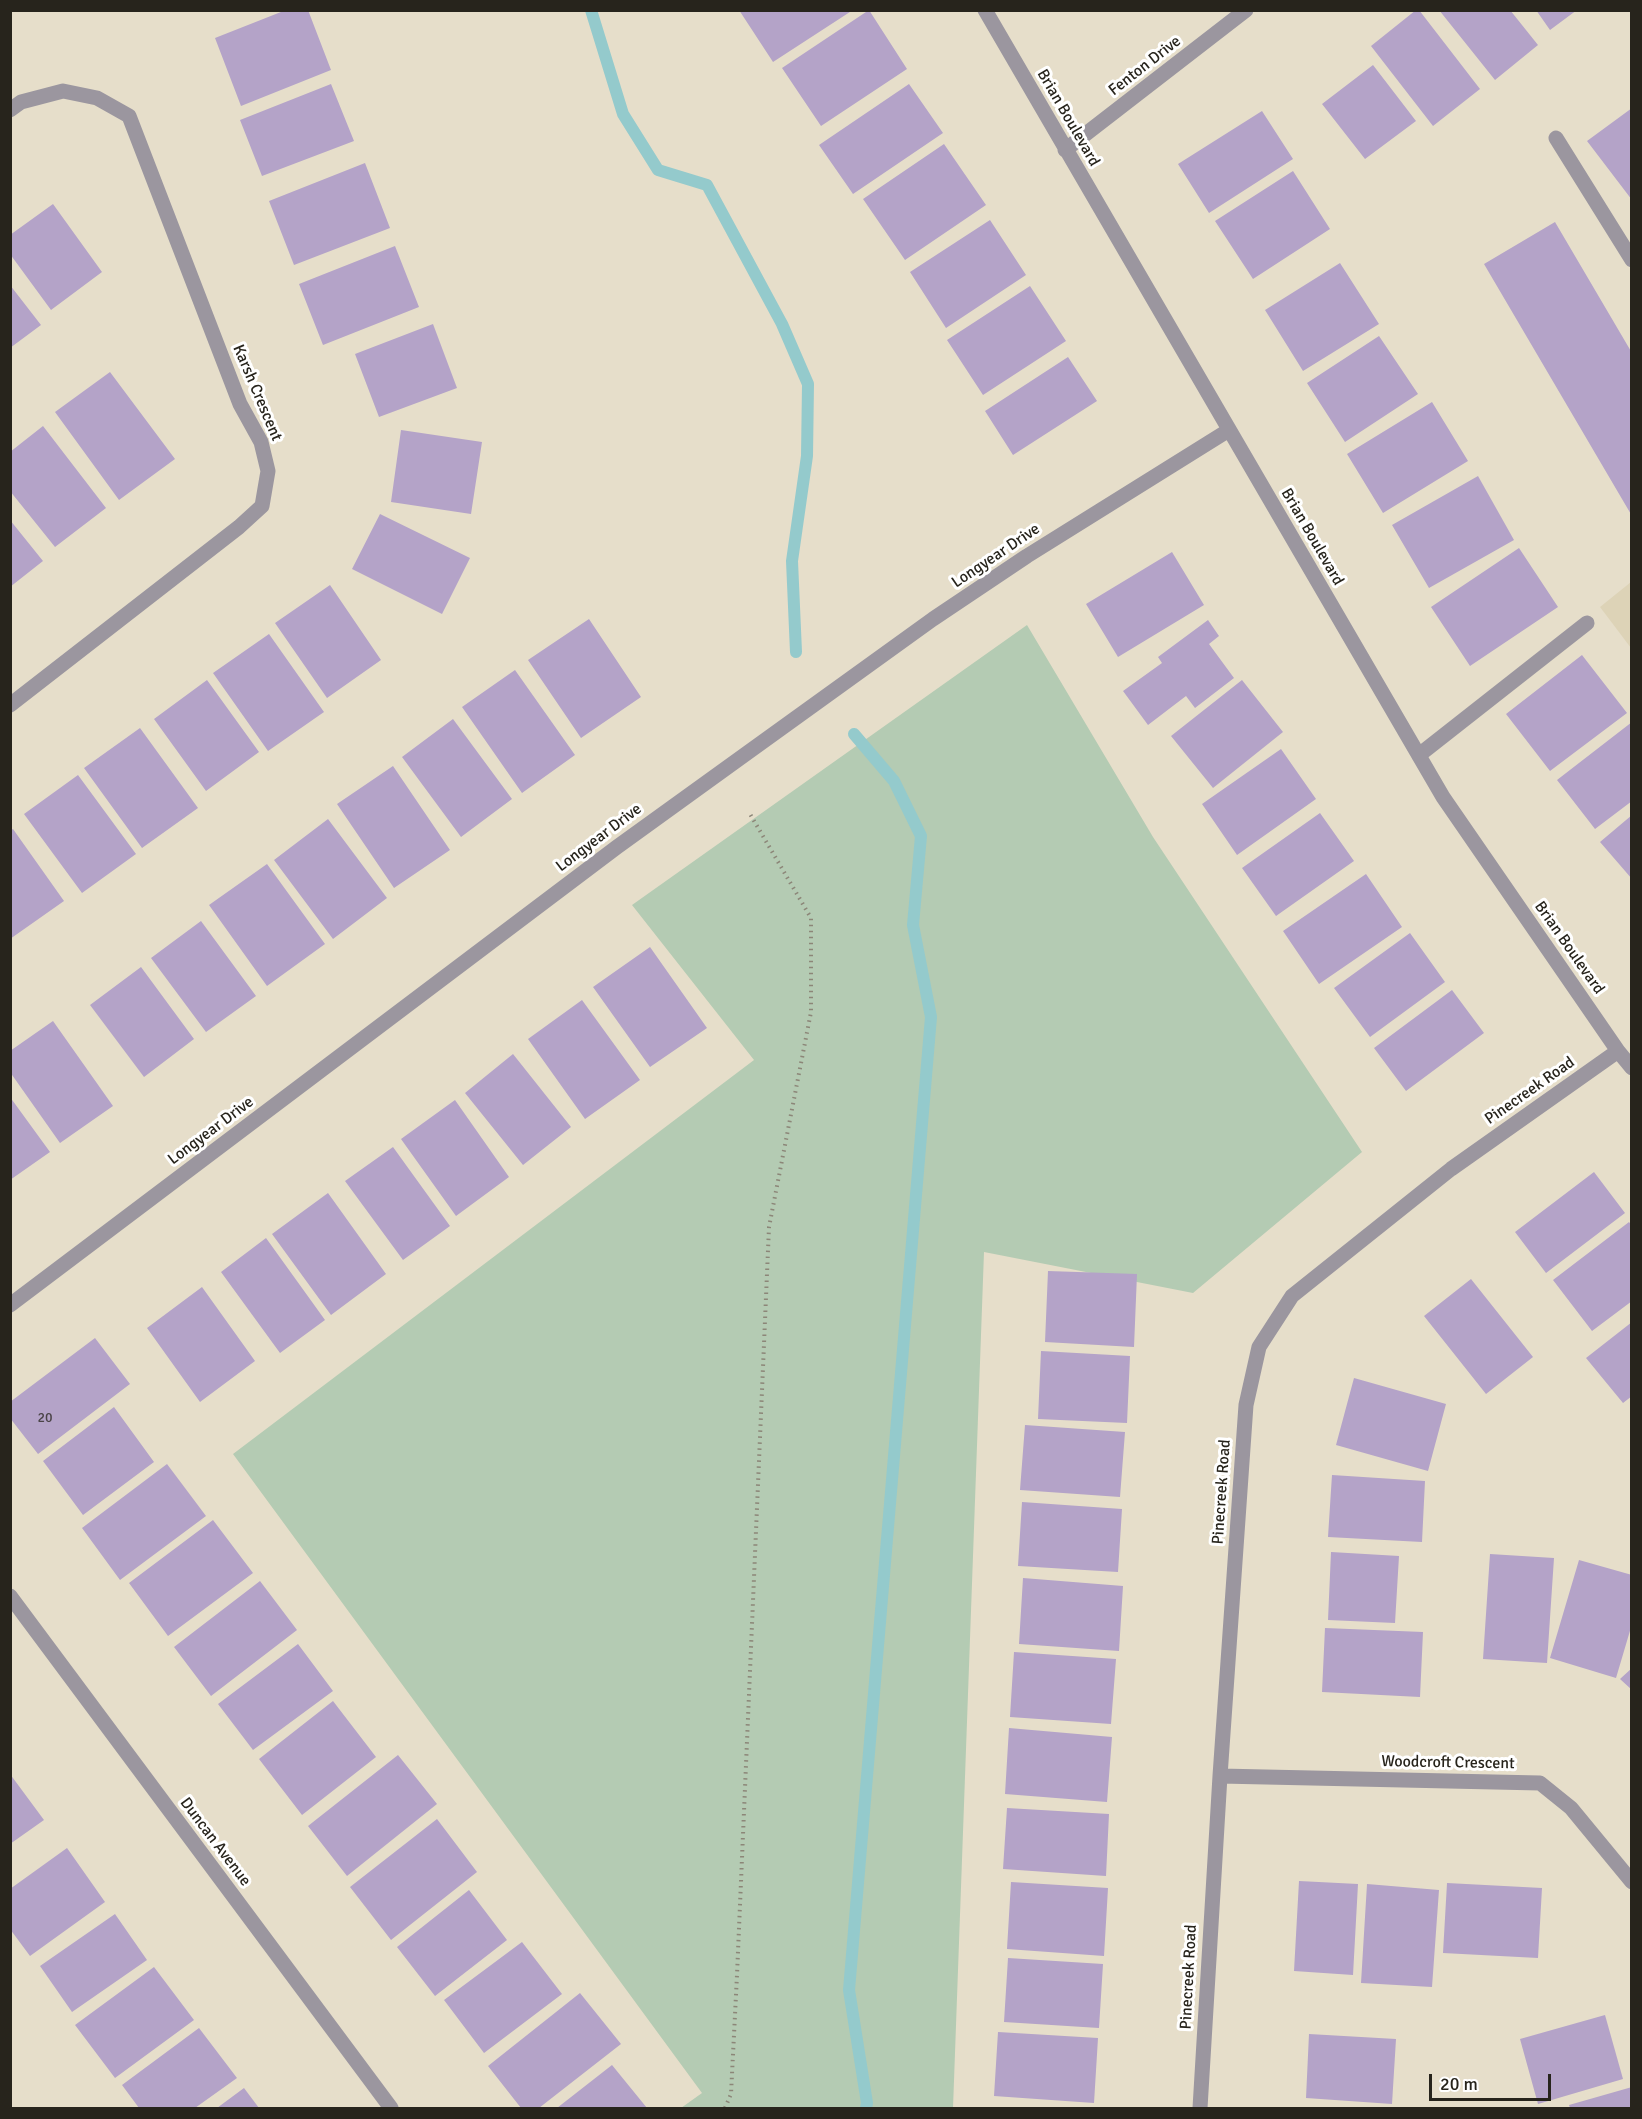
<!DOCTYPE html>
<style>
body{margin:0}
#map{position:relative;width:1642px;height:2119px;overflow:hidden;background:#e6deca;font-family:Signika,sans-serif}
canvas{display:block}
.frame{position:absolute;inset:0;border:12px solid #27241c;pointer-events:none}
.scale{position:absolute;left:1429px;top:2074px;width:122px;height:27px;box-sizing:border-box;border:3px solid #27241c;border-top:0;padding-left:8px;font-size:18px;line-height:21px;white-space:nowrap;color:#27241c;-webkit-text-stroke:4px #fff;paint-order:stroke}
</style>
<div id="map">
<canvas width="1642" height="2119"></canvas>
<div class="frame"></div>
<div class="scale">20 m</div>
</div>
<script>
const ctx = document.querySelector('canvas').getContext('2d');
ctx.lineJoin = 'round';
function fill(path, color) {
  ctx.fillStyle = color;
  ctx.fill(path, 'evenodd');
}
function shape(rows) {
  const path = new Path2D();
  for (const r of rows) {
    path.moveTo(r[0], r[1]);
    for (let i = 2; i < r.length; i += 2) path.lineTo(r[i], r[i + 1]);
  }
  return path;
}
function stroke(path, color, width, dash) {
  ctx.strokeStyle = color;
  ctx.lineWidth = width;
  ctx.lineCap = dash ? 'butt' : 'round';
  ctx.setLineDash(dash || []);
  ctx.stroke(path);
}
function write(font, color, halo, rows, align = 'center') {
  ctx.font = font + ' Signika,sans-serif';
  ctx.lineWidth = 6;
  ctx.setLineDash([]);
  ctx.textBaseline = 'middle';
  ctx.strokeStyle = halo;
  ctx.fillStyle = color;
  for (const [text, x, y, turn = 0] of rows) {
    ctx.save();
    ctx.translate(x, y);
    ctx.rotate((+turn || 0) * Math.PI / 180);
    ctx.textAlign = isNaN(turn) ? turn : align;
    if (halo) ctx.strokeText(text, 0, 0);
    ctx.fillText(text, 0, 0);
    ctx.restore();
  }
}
const built = shape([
 [1631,582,1631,648,1600,607]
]);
const green = shape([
 [1027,625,1153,837,1362,1152,1193,1293,984,1252,953,2108,681,2108,702,2093,233,1454,754,1060,632,905]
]);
const stream = shape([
 [591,10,623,114,658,170,707,185,782,324,808,384,807,456,792,561,796,652],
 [854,734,894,781,921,836,913,925,931,1017,849,1990,867,2103,866,2108]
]);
const building = shape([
 [286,10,308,10,331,70,241,106,215,38],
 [739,10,853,10,773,62],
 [869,10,907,69,821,126,782,68],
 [1416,10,1419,10,1480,89,1433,126,1371,46],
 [1439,10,1510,10,1538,45,1495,80],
 [1536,10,1577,10,1550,30],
 [1373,65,1416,121,1365,159,1322,104],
 [331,84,354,141,262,176,240,120],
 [909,84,943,133,853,194,819,145],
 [1632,108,1632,200,1587,141],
 [1262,111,1293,159,1209,213,1178,164],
 [944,144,986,205,905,260,863,199],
 [365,163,390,228,294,265,269,201],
 [1293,171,1330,229,1253,279,1215,221],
 [53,204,102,272,51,310,10,254,10,235],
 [990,220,1026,275,946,328,910,272],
 [1555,222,1632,353,1632,516,1484,264],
 [395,246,419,307,323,345,299,284],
 [1340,263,1379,324,1303,371,1265,310],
 [10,285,41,325,10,348],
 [1030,286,1066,341,983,395,947,340],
 [433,324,457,388,379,417,355,354],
 [1379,336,1418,394,1345,442,1307,383],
 [1068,357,1097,401,1013,455,985,411],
 [110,372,175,459,119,500,55,412],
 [1432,402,1468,461,1383,513,1347,454],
 [43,426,106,508,55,547,10,491,10,452],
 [401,430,482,442,471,514,391,502],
 [1478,476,1514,540,1429,588,1392,525],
 [380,514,470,558,442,614,352,569],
 [10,520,43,561,10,587],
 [1519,548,1558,607,1470,666,1431,607],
 [1172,552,1204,605,1118,657,1086,604],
 [330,585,381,660,327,698,275,623],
 [589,619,641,697,581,738,528,660],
 [1208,620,1219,636,1209,644,1234,678,1195,708,1186,696,1148,725,1123,691,1162,663,1158,657],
 [269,634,324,712,268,751,213,673],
 [1582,655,1627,713,1550,771,1506,714],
 [515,670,575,755,522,793,462,707],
 [207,680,259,752,206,791,154,719],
 [1242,680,1283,732,1213,788,1171,736],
 [453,719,512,799,461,837,402,757],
 [1632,722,1632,801,1595,829,1557,780],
 [140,728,198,808,142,848,84,768],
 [1281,749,1316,799,1237,855,1202,804],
 [393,766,450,850,394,888,337,804],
 [78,775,136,854,82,893,24,814],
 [1320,813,1354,861,1276,916,1242,868],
 [1632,815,1632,879,1600,842],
 [328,819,387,898,333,939,274,860],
 [13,829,64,901,10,939,10,831],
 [267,864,325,944,267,986,209,905],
 [1366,874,1402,927,1319,984,1283,931],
 [201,921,256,996,206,1032,151,958],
 [1410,933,1445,982,1370,1037,1334,988],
 [650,947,707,1028,650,1067,593,987],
 [141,967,194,1039,144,1077,90,1005],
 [1452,990,1484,1033,1406,1091,1374,1048],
 [582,1000,640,1080,585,1119,528,1039],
 [53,1021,113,1106,60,1143,10,1072,10,1051],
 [513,1054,571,1127,523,1165,465,1093],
 [10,1097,50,1152,10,1180],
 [455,1100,509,1177,456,1216,401,1139],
 [393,1147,450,1226,403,1260,345,1181],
 [1594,1172,1625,1213,1546,1273,1515,1232],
 [328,1193,386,1274,331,1315,272,1234],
 [1629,1222,1632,1226,1632,1301,1592,1331,1553,1280],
 [266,1238,325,1320,280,1353,221,1272],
 [1048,1271,1137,1274,1134,1347,1045,1342],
 [1471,1279,1533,1357,1486,1394,1424,1316],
 [202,1287,255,1361,200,1402,147,1328],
 [1632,1322,1632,1396,1623,1403,1586,1358],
 [95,1338,130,1384,38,1454,10,1418,10,1402],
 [1041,1351,1130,1356,1127,1423,1038,1419],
 [1354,1378,1446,1404,1428,1471,1336,1445],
 [114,1407,154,1462,83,1515,43,1461],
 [1025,1425,1125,1432,1120,1497,1020,1490],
 [167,1464,206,1516,120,1580,82,1528],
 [1332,1475,1425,1481,1422,1542,1328,1537],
 [1022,1502,1122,1509,1118,1572,1018,1566],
 [213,1520,253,1573,168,1636,129,1583],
 [1331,1552,1399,1556,1395,1623,1328,1620],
 [1490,1554,1554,1558,1547,1663,1483,1659],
 [1579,1560,1632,1575,1632,1624,1616,1678,1550,1658],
 [1023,1578,1123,1586,1119,1651,1019,1644],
 [260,1581,297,1630,211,1696,174,1647],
 [1325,1628,1423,1632,1420,1697,1322,1692],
 [298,1644,333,1691,253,1750,218,1704],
 [1014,1652,1116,1659,1111,1724,1010,1717],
 [1632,1668,1632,1690,1620,1679],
 [333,1701,376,1757,302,1815,259,1759],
 [1009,1728,1112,1737,1107,1802,1005,1794],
 [398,1755,437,1804,347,1876,308,1826],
 [10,1774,44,1820,10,1844],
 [1007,1808,1109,1814,1106,1876,1003,1869],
 [437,1819,477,1872,391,1940,350,1887],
 [67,1848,105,1902,30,1956,10,1929,10,1889],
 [1299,1881,1358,1884,1353,1975,1294,1971],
 [1011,1882,1108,1888,1104,1956,1007,1949],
 [1447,1883,1542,1888,1538,1958,1443,1953],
 [1367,1884,1439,1890,1432,1987,1361,1983],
 [469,1890,507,1940,435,1996,397,1947],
 [115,1914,147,1960,72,2012,40,1966],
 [522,1942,562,1994,484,2053,444,2000],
 [1008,1958,1103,1964,1099,2028,1004,2022],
 [154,1967,194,2020,115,2078,75,2025],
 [580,1993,621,2044,539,2108,521,2108,488,2066],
 [1605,2015,1623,2079,1538,2104,1520,2039],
 [199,2028,237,2078,195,2108,139,2108,122,2085],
 [998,2032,1098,2038,1094,2103,994,2096],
 [1309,2034,1396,2039,1392,2104,1306,2098],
 [612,2065,647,2108,557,2108],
 [1632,2087,1632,2108,1570,2108,1569,2105],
 [244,2088,259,2108,217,2108]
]);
const path = shape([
 [725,2108,731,2094,737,1975,769,1227,811,1012,811,918,750,814]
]);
const service = shape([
 [1556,138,1632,260],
 [1419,755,1587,623]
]);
const minor = shape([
 [985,10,1443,797,1618,1051,1632,1068],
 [10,110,21,102,63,91,97,98,129,116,240,404,261,442,268,471,262,506,239,527,10,705],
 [1065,150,1246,10],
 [10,1305,617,847,743,756,933,619,1027,556,1229,430],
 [10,1596,391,2108],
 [1220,1776,1540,1783,1571,1808,1632,1882],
 [1200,2108,1220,1776,1246,1405,1259,1347,1292,1296,1451,1169,1618,1051]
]);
const numberNames = [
 ["20",45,1418]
];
const streetNames = [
 ["Fenton Drive",1145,66,-38],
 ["Brian Boulevard",1068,118,60],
 ["Karsh Crescent",257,393,67],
 ["Brian Boulevard",1312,537,60],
 ["Longyear Drive",996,556,-34],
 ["Longyear Drive",599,838,-37],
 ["Brian Boulevard",1569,948,55],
 ["Pinecreek Road",1530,1091,-35],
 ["Longyear Drive",211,1131,-37],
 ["Pinecreek Road",1222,1492,-86],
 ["Woodcroft Crescent",1448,1763,1],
 ["Duncan Avenue",215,1842,53],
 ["Pinecreek Road",1189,1977,-87]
];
fill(built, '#ddd3b7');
fill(green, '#b4cbb3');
stroke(stream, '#94cacc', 12);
fill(building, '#b4a3c8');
stroke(path, '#8c8678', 4, [1.5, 4.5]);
stroke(service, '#9b969f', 15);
stroke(minor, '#9b969f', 15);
write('14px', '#4a4447', null, numberNames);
write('16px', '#27241c', '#fff', streetNames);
</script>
